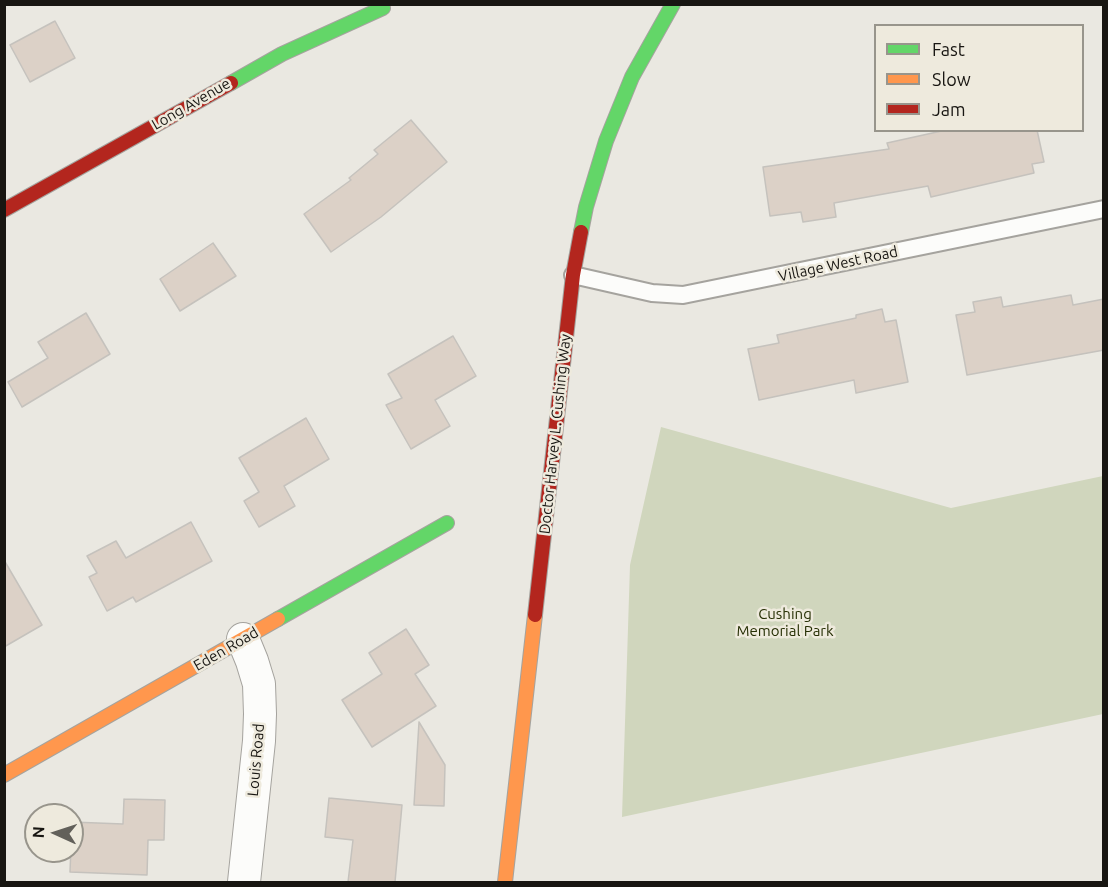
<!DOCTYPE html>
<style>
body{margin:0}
#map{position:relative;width:1108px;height:887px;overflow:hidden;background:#eae8e1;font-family:Ubuntu,sans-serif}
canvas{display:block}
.frame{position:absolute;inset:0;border:6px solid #181612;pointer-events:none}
.legend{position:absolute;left:874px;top:24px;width:210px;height:108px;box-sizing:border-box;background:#eeeadd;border:2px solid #98958c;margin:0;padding:8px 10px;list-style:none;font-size:18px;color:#181612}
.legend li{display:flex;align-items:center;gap:12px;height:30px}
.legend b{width:30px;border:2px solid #98958c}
.north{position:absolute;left:24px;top:803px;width:60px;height:60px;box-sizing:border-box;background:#eeeadd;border:2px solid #98958c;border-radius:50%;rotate:273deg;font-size:16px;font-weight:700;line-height:24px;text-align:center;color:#181612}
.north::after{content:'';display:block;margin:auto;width:21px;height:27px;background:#62605a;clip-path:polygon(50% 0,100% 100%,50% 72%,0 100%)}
</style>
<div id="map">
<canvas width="1108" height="887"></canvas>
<div class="frame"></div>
<ul class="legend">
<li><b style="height:8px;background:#63d668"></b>Fast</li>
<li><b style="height:8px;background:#ff974d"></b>Slow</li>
<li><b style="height:8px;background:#b3261e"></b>Jam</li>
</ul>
<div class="north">N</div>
</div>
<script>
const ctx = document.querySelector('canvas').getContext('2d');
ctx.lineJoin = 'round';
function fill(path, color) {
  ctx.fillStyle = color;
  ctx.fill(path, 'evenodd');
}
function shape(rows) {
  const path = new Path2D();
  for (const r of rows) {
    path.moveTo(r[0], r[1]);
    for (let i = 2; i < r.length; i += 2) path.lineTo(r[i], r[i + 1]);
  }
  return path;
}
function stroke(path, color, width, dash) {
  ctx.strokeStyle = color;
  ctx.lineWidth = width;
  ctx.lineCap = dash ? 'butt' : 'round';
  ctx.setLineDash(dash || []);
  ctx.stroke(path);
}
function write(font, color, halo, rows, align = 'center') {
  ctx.font = font + ' Ubuntu,sans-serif';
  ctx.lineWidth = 5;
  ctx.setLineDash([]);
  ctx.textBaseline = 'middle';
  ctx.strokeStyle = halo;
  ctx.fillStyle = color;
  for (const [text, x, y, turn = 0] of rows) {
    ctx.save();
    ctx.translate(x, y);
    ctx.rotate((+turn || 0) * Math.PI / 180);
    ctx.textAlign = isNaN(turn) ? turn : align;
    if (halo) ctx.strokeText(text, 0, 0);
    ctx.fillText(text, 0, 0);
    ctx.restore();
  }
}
const green = shape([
 [661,427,951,508,1103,476,1103,714,622,817,630,565]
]);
const building = shape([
 [55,21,75,58,30,82,10,45,55,21],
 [411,120,447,162,381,217,331,252,304,214,351,180,349,178,378,154,374,150,411,120],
 [946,130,1037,130,1044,162,1032,164,1034,173,931,197,928,186,834,203,836,217,803,222,801,212,770,216,763,167,889,149,887,143,946,130],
 [213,243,236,276,180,311,160,279,213,243],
 [1071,295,1073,305,1104,299,1104,350,967,375,956,315,975,312,973,302,1001,297,1003,307,1071,295],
 [882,309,885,322,896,320,908,382,856,393,854,380,759,400,748,349,779,343,777,335,856,318,856,315,882,309],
 [86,313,110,354,22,407,8,382,48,358,38,342,86,313],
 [453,336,476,376,435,400,450,426,411,449,386,405,402,398,388,374,453,336],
 [306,418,329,459,284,486,295,506,259,527,244,501,259,492,239,458,306,418],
 [191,522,212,561,136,602,133,597,107,611,89,577,97,573,87,556,116,541,126,558,191,522],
 [4,560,42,625,4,647,4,560],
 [406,629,429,665,415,674,436,706,372,747,342,700,382,674,369,653,406,629],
 [419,722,445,765,444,806,414,805,419,722],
 [329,798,402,805,395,882,348,882,353,840,325,837,329,798],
 [124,799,165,800,164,840,148,840,147,875,70,872,72,822,123,824,124,799]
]);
const lane = shape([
 [573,275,652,293,683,295,1104,209]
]);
const street = shape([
 [243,639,252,661,259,684,260,714,259,741,244,882]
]);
const fast = shape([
 [231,83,282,54,383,8],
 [581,232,586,207,606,141,632,77,673,4],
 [278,619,447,523]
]);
const slow = shape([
 [4,775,278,619],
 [505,882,535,615]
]);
const jam = shape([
 [4,210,231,83],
 [535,615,573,275,581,232]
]);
const streetNames = [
 ["Long Avenue",191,104,-30],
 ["Village West Road",838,264,-12],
 ["Doctor Harvey L. Cushing Way",555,434,-84],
 ["Eden Road",226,649,-30],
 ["Louis Road",256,760,-85]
];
const parkNames = [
 ["Cushing",785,614],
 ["Memorial Park",785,631]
];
fill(green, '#d0d6bd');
fill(building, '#dcd1c7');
stroke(building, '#c5c2bd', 1.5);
stroke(lane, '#a5a39e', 20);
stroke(street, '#a5a39e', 34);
stroke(fast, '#a5a39e', 16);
stroke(slow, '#a5a39e', 16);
stroke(jam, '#a5a39e', 16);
stroke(lane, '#fcfcfa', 16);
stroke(street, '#fcfcfa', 32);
stroke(fast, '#63d668', 14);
stroke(slow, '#ff974d', 14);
stroke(jam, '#b3261e', 14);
write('15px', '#181612', '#eeeadd', streetNames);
write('15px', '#262f04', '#eeeadd', parkNames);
</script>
